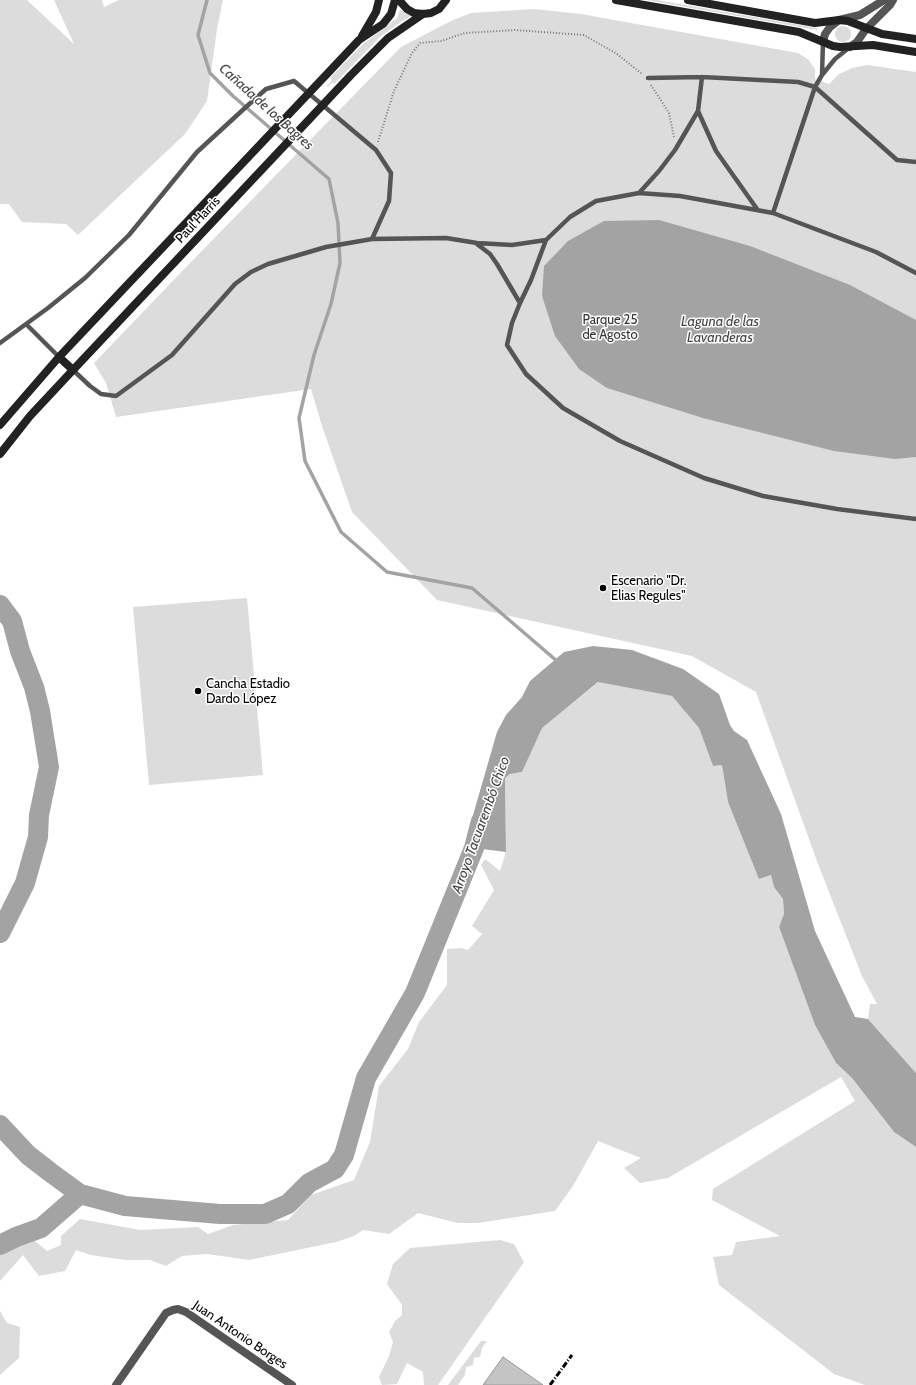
<!DOCTYPE html>
<meta charset="utf-8">
<style>
body{margin:0}
canvas{display:block;background:#fff}
</style>
<canvas width="916" height="1385"></canvas>
<script>
const ctx = document.querySelector('canvas').getContext('2d');
ctx.lineJoin = 'round';
function fill(path, color) {
  ctx.fillStyle = color;
  ctx.fill(path, 'evenodd');
}
function shape(rows) {
  const path = new Path2D();
  for (const r of rows) {
    if (r.length === 3) {
      path.moveTo(r[0] + r[2], r[1]);
      path.arc(r[0], r[1], r[2], 0, 2 * Math.PI);
      continue;
    }
    path.moveTo(r[0], r[1]);
    for (let i = 2; i < r.length; i += 2) path.lineTo(r[i], r[i + 1]);
  }
  return path;
}
function stroke(path, color, width, dash) {
  ctx.strokeStyle = color;
  ctx.lineWidth = width;
  ctx.lineCap = dash ? 'butt' : 'round';
  ctx.setLineDash(dash || []);
  ctx.stroke(path);
}
function write(font, color, halo, rows, align = 'center') {
  ctx.font = font + ' Cabin,sans-serif';
  ctx.lineWidth = 3;
  ctx.setLineDash([]);
  ctx.textBaseline = 'middle';
  ctx.strokeStyle = halo;
  ctx.fillStyle = color;
  for (const [text, x, y, turn = 0] of rows) {
    ctx.save();
    ctx.translate(x, y);
    ctx.rotate((+turn || 0) * Math.PI / 180);
    ctx.textAlign = isNaN(turn) ? turn : align;
    if (halo) ctx.strokeText(text, 0, 0);
    ctx.fillText(text, 0, 0);
    ctx.restore();
  }
}
const green = shape([
 [0,0,27,0,74,44,54,0,102,0,104,7,119,0,223,0,217,29,207,101,185,134,78,235,66,224,22,222,9,204,0,204],
 [646,0,657,0,817,28,817,30],
 [534,9,581,14,798,53,809,60,812,65,815,69,815,79,829,84,839,74,852,68,867,65,916,72,916,1073,868,1019,870,1004,877,1004,862,976,818,864,756,692,692,656,437,600,352,512,322,426,311,389,116,417,106,383,94,363,190,263,401,47,451,21,471,13],
 [400,10,411,16,401,22,381,36,334,84,332,82,328,87,327,86,332,80,330,78,362,45,397,18],
 [843,34,8],
 [247,598,263,775,149,785,133,607],
 [599,682,672,696,699,728,713,766,722,765,728,802,759,878,771,875,774,887,783,899,784,914,779,927,815,1025,836,1063,852,1078,894,1132,916,1147,916,1385,865,1385,834,1374,719,1285,713,1257,732,1255,736,1242,780,1236,712,1200,713,1189,855,1101,841,1077,668,1178,640,1183,624,1168,641,1158,598,1141,573,1186,555,1211,478,1223,458,1223,418,1213,389,1234,363,1230,354,1236,336,1242,249,1260,207,1254,182,1256,166,1266,150,1260,125,1260,91,1255,76,1250,65,1271,39,1276,23,1255,0,1281,0,1254,34,1240,47,1251,61,1245,61,1236,80,1219,140,1230,198,1227,208,1234,233,1225,288,1220,311,1195,354,1180,370,1142,379,1086,408,1049,419,1022,447,985,447,949,461,948,468,950,482,934,472,926,494,890,481,865,485,859,500,871,506,852,505,778,510,774,522,772,541,728],
 [500,1240,514,1244,524,1262,438,1385,424,1385,423,1372,407,1363,397,1384,382,1385,379,1377,389,1356,393,1342,389,1332,395,1321,402,1315,402,1305,387,1284,393,1264,410,1248],
 [0,1311,7,1323,20,1327,19,1358,0,1375],
 [481,1341,487,1341,482,1348,480,1357,474,1358,473,1365,466,1367,465,1375,458,1385,448,1385]
]);
const water = shape([
 [659,220,750,246,850,285,916,320,916,457,895,459,834,451,703,418,607,388,579,369,555,336,542,296,544,266,568,241,604,221],
 [593,646,632,650,683,669,719,694,730,725,734,731,747,740,781,814,815,931,855,1017,868,1019,916,1073,916,1147,894,1132,852,1078,836,1063,815,1025,779,927,784,914,783,899,774,887,771,875,759,879,728,802,722,765,713,766,699,728,672,696,598,682,542,728,522,772,510,774,505,778,506,852,474,848,467,836,497,732,506,715,522,697,530,681,564,652]
]);
const stream = shape([
 [207,0,198,35,210,73,233,96,329,179,338,223,340,263,331,304,314,355,299,418,305,461,341,532,387,572,472,588,558,662]
]);
const river = shape([
 [0,605,12,621,20,651,34,687,40,711,49,767,39,815,38,837,25,883,0,933],
 [0,1125,28,1155,50,1172,80,1194,125,1206,220,1214,265,1214,288,1204,309,1183,335,1169,344,1155,366,1078,415,993,474,848,481,821],
 [0,1245,16,1237,41,1228,80,1194]
]);
const building = shape([
 [503,1357,543,1385,483,1385,503,1357]
]);
const path = shape([
 [651,85,669,113,674,137],
 [378,142,394,91,412,53,420,43,441,41,465,33,515,30,584,35,617,54,642,74]
]);
const service = shape([
 [822,75,823,42],
 [702,77,698,111,716,151,757,209],
 [648,78,702,77,798,82,815,87,897,160,916,162],
 [639,193,659,171,675,150,698,111],
 [773,213,815,87,822,75,835,59,850,47],
 [477,244,490,254,497,264,520,303],
 [916,273,876,252,773,213,680,196,639,193,596,201,570,217,546,240,531,280,520,303,512,323,507,345,526,374,563,408,620,441,704,478,763,496,837,509,916,519],
 [26,324,59,357],
 [0,343,48,308,85,278,129,235,197,152,246,107,266,89,294,81,376,150,391,173,389,201,372,239],
 [73,370,90,386,101,394,116,396,172,355,235,284,251,272,268,264,326,247,372,239,446,238,477,243,512,245,546,240]
]);
const minor = shape([
 [823,42,825,34,830,27,839,20,860,15,884,0],
 [850,47,857,42,866,29,890,5,893,0],
 [116,1385,166,1313,173,1310,178,1309,186,1312,292,1385]
]);
const secondary = shape([
 [399,0,407,9,414,13,423,14,431,13,439,9,446,0],
 [616,0,799,32,833,46,840,47,873,45,916,52],
 [688,0,815,23,839,20,848,21,882,34,916,39],
 [362,36,376,12,379,0],
 [59,357,73,370],
 [0,425,59,357,326,75,359,40,383,24,391,14,395,0],
 [0,454,30,416,73,370,351,75,388,38,423,14]
]);
const rail = shape([
 [550,1385,572,1355]
]);
const markers = [
 [603,588,4,"#000"],
 [198,691,4,"#000"]
];
const streetNames = [
 ["Paul Harris",198,220,-47],
 ["Juan Antonio Borges",240,1335,34]
];
const parkNames = [
 ["Parque 25",610,320],
 ["de Agosto",610,335]
];
const poiNames = [
 ["Escenario \"Dr.",611,581],
 ["Elias Regules\"",611,596],
 ["Cancha Estadio",206,684],
 ["Dardo López",206,699]
];
const waterNames = [
 ["Cañada de los Bagres",266,107,42],
 ["Laguna de las",720,322],
 ["Lavanderas",720,338],
 ["Arroyo Tacuarembó Chico",481,825,-70]
];
fill(green, '#dcdcdc');
fill(water, '#a3a3a3');
stroke(stream, '#a3a3a3', 3.5);
stroke(river, '#a3a3a3', 20);
fill(building, '#c4c4c4');
stroke(building, '#999', 1);
stroke(path, '#777', 2, [1, 2]);
stroke(service, '#555', 4.5);
stroke(minor, '#555', 8);
stroke(secondary, '#222', 8);
stroke(rail, '#000', 3, [6, 2, 1, 2]);
for (const [x, y, r, color] of markers) {
  const dot = new Path2D();
  dot.arc(x, y, r, 0, 2 * Math.PI);
  ctx.fillStyle = color;
  ctx.fill(dot);
  stroke(dot, '#fff', 1.5);
}
write('13px', '#000', '#fff', streetNames);
write('13px', '#333', '#fff', parkNames);
write('13px', '#000', '#fff', poiNames, 'left');
write('italic 14px', '#444', '#fff', waterNames);
</script>
